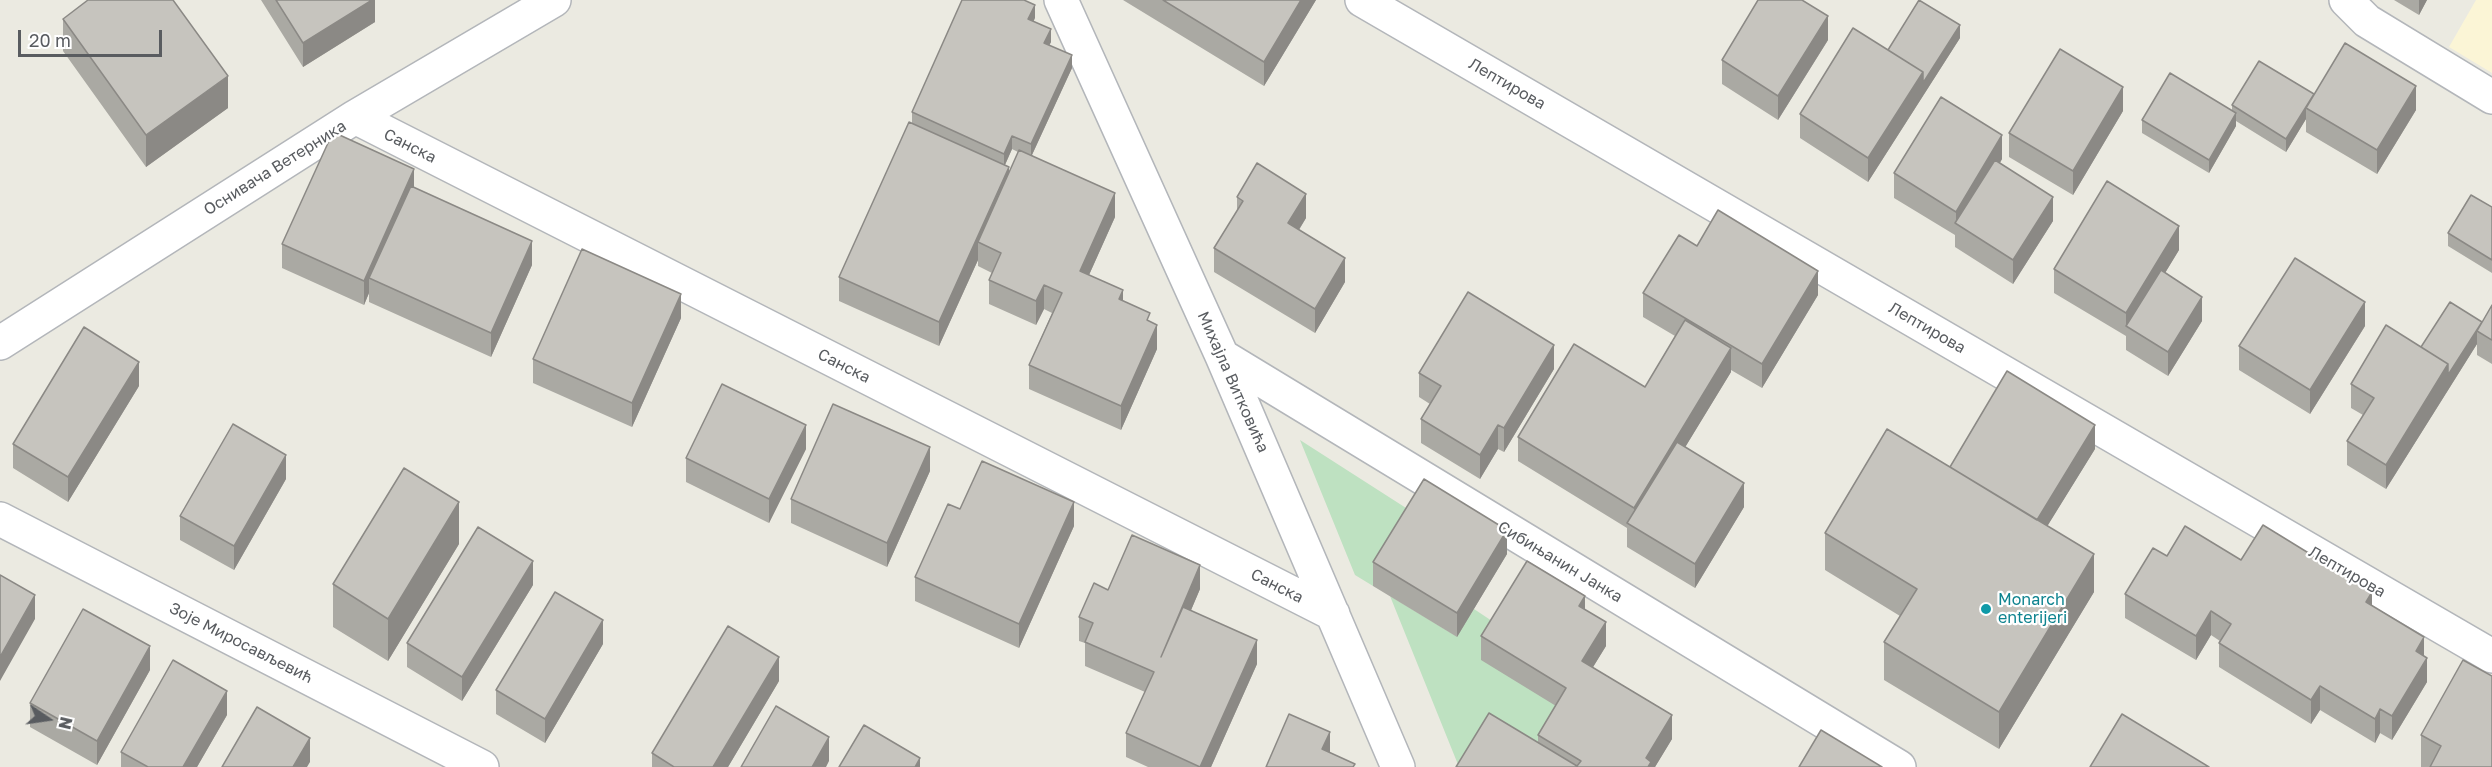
<!DOCTYPE html>
<meta charset="utf-8">
<style>
body{margin:0}
#map{position:relative;width:2492px;height:767px;overflow:hidden;background:#ebeae1;font-family:"Golos Text",sans-serif}
canvas{display:block}
.north{position:absolute;left:18px;top:689px;width:60px;height:60px;-webkit-text-stroke:4px #fff;paint-order:stroke;rotate:103deg;font-size:16px;font-weight:700;line-height:24px;text-align:center;color:#595c60}
.north::after{content:'';display:block;margin:auto;width:21px;height:27px;background:#595c60;clip-path:polygon(50% 0,100% 100%,50% 72%,0 100%)}
.scale{position:absolute;left:18px;top:30px;width:144px;height:27px;box-sizing:border-box;border:3px solid #595c60;border-top:0;padding-left:8px;font-size:18px;line-height:21px;white-space:nowrap;color:#595c60;-webkit-text-stroke:4px #fff;paint-order:stroke}
</style>
<div id="map">
<canvas width="2492" height="767"></canvas>
<div class="north">N</div>
<div class="scale">20 m</div>
</div>
<script>
const ctx = document.querySelector('canvas').getContext('2d');
ctx.lineJoin = 'round';
function fill(path, color) {
  ctx.fillStyle = color;
  ctx.fill(path, 'evenodd');
}
function shape(rows) {
  const path = new Path2D();
  for (const r of rows) {
    path.moveTo(r[0], r[1]);
    for (let i = 2; i < r.length; i += 2) path.lineTo(r[i], r[i + 1]);
  }
  return path;
}
function stroke(path, color, width, dash) {
  ctx.strokeStyle = color;
  ctx.lineWidth = width;
  ctx.lineCap = dash ? 'butt' : 'round';
  ctx.setLineDash(dash || []);
  ctx.stroke(path);
}
function write(font, color, halo, rows, align = 'center') {
  ctx.font = font + ' "Golos Text",sans-serif';
  ctx.lineWidth = 4.5;
  ctx.setLineDash([]);
  ctx.textBaseline = 'middle';
  ctx.strokeStyle = halo;
  ctx.fillStyle = color;
  for (const [text, x, y, turn = 0] of rows) {
    ctx.save();
    ctx.translate(x, y);
    ctx.rotate((+turn || 0) * Math.PI / 180);
    ctx.textAlign = isNaN(turn) ? turn : align;
    if (halo) ctx.strokeText(text, 0, 0);
    ctx.fillText(text, 0, 0);
    ctx.restore();
  }
}
const commercial = shape([
 [2476,0,2492,0,2492,73,2449,47]
]);
const green = shape([
 [1300,440,1417,515,1373,586,1355,575],
 [1390,596,1456,636,1474,609,1501,627,1566,712,1538,759,1459,767]
]);
const minor = shape([
 [1061,0,1222,356,1398,767],
 [1362,0,2492,656],
 [2346,0,2367,21,2492,97],
 [355,117,1333,614],
 [0,343,355,117,554,0],
 [1222,356,1899,767],
 [0,519,482,767]
]);
const wall = shape([
 [261,0,375,0,375,22,303,67],
 [1123,0,1316,0,1264,86],
 [2394,0,2427,0,2419,15],
 [1035,18,1033,22,1051,42,1049,45,1072,68,1032,155,1115,217,1089,275,1150,322,1157,349,1121,430,1029,389,1029,365,1052,313,1044,309,1036,325,989,304,989,280,992,273,978,266,978,260,939,346,839,301,839,277,912,123,912,112],
 [1012,149,1018,152,1009,173,1005,165],
 [63,19,228,108,146,167,63,51],
 [1960,38,1868,182,1800,138,1800,114,1888,50],
 [1828,40,1778,120,1722,84,1722,60],
 [2314,94,2416,110,2377,174,2306,132,2306,119,2286,152,2236,121,2236,126,2209,173,2142,133,2142,120,2232,110,2232,105],
 [2123,111,2073,195,2009,157,2009,133],
 [2002,159,2000,163,2053,221,2013,284,1955,247,1955,235,1894,198,1894,173],
 [414,188,532,265,491,357,369,302,369,293,364,305,282,268,282,244],
 [1237,197,1306,218,1299,230,1345,282,1315,333,1214,272,1214,248,1237,211],
 [2492,207,2492,273,2448,246,2448,233],
 [1697,246,1818,295,1762,388,1731,370,1731,372,1685,447,1744,507,1695,588,1627,547,1627,528,1518,461,1518,437,1645,387,1675,336,1643,317,1643,293],
 [2179,250,2165,273,2202,321,2168,376,2126,350,2126,336,2054,293,2054,269],
 [2492,305,2492,364,2477,355,2477,344,2386,489,2347,465,2347,441,2363,415,2351,408,2351,384,2421,347,2482,322],
 [681,318,632,427,533,383,533,359],
 [2365,326,2310,414,2239,370,2239,346],
 [1554,369,1504,452,1498,449,1480,479,1421,443,1421,419,1430,404,1419,397,1419,373],
 [139,386,68,502,13,468,13,444],
 [806,449,769,523,686,482,686,458],
 [2095,449,2047,526,2094,592,1999,749,1884,680,1884,642,1900,616,1825,570,1825,533,1950,467],
 [930,471,887,567,791,523,791,499],
 [286,479,234,570,180,540,180,516],
 [960,509,1074,526,1019,648,915,601,915,577],
 [459,544,388,661,333,627,333,584],
 [1507,554,1457,637,1373,586,1373,562],
 [2167,556,2241,560,2372,606,2424,656,2427,682,2392,740,2380,733,2375,743,2320,710,2311,724,2219,667,2219,643,2220,641,2211,635,2196,660,2125,618,2125,594],
 [533,585,462,701,407,667,407,643],
 [1200,589,1191,610,1257,664,1211,767,1148,767,1126,757,1126,733,1145,692,1085,666,1085,643,1079,641,1079,617,1108,590],
 [1585,609,1606,646,1593,667,1672,739,1655,767,1456,767,1538,743,1538,735,1556,706,1481,660,1481,636],
 [603,644,545,743,496,714,496,690],
 [150,670,97,765,30,727,30,703],
 [779,681,728,767,652,767,652,753],
 [227,715,197,767,121,767,121,752],
 [2421,735,2492,767,2421,767]
]);
const shadedWall = shape([
 [372,0,375,0,375,22,303,67,303,43],
 [1301,0,1316,0,1264,86,1264,62],
 [2419,0,2427,0,2419,15],
 [1035,5,1035,18,1028,32,1028,19],
 [1828,16,1828,40,1778,120,1778,96],
 [1960,25,1960,38,1868,182,1868,158,1923,72],
 [1051,29,1051,42,1044,56,1044,43],
 [1072,55,1072,68,1031,157,1031,144],
 [228,76,228,108,146,167,146,135],
 [2416,86,2416,110,2377,174,2377,150],
 [2123,87,2123,111,2073,195,2073,171],
 [2314,94,2306,108,2306,119,2286,152,2286,139],
 [2236,113,2236,126,2209,173,2209,160],
 [2002,135,2002,159,1961,227,1956,224,1956,212],
 [1012,136,1012,149,1004,167,1004,154],
 [1009,167,1009,191,978,242,978,260,939,346,939,322],
 [414,169,414,193,369,278,369,293,364,305,364,281],
 [1115,193,1115,217,1080,295,1080,271],
 [1306,194,1306,218,1288,247,1288,223],
 [2053,197,2053,221,2013,284,2013,260],
 [2179,226,2179,250,2131,329,2126,326,2126,313],
 [532,241,532,265,491,357,491,333],
 [1345,258,1345,282,1315,333,1315,309],
 [1818,271,1818,295,1762,388,1762,364],
 [1044,285,1044,309,1036,325,1036,301],
 [1123,290,1123,314,1119,299],
 [681,294,681,318,632,427,632,403],
 [2202,297,2202,321,2168,376,2168,352],
 [2365,302,2365,326,2310,414,2310,390],
 [1157,325,1157,349,1121,430,1121,406],
 [2477,331,2477,344,2386,489,2386,465,2448,364],
 [1554,345,1554,369,1504,452,1504,428],
 [1731,348,1731,372,1636,528,1634,527,1634,508],
 [139,362,139,386,68,502,68,477],
 [806,425,806,449,769,523,769,499],
 [1498,425,1498,449,1480,479,1480,455],
 [2095,425,2095,449,2032,551,2032,527],
 [930,447,930,471,887,567,887,543],
 [286,455,286,479,234,570,234,546],
 [1744,483,1744,507,1695,588,1695,564],
 [459,502,459,544,388,661,388,619],
 [1074,502,1074,526,1019,648,1019,624],
 [1507,530,1507,554,1457,637,1457,613],
 [2094,554,2094,592,1999,749,1999,712],
 [533,561,533,585,462,701,462,677],
 [1200,565,1200,589,1161,681,1161,657],
 [2372,592,2372,616,2366,602],
 [35,595,35,619,0,681,0,657],
 [1585,596,1585,620,1579,606],
 [2211,611,2211,635,2196,660,2196,636],
 [603,620,603,644,545,743,545,719],
 [1606,622,1606,646,1582,685,1582,661],
 [2424,637,2424,661,2416,651],
 [1257,640,1257,664,1211,767,1200,767],
 [150,646,150,670,97,765,97,741],
 [779,657,779,681,728,767,713,767],
 [2427,658,2427,682,2392,740,2392,716],
 [2320,686,2320,710,2311,724,2311,700],
 [227,691,227,715,197,767,183,767],
 [2380,709,2380,733,2375,743,2375,719],
 [1672,715,1672,739,1655,767,1646,767,1646,758],
 [1330,732,1330,756,1322,749],
 [829,737,829,761,826,767,812,767],
 [310,738,310,762,307,767,293,767],
 [920,758,920,767,915,767]
]);
const building = shape([
 [88,0,173,0,228,76,146,135,63,19,88,0],
 [276,0,372,0,303,43,276,0],
 [962,0,1024,0,1035,5,1028,19,1051,29,1044,43,1072,55,1031,144,1012,136,1004,154,912,112,962,0],
 [1163,0,1301,0,1264,62,1163,0],
 [1758,0,1802,0,1828,16,1778,96,1722,60,1758,0],
 [1919,0,1960,25,1923,83,1923,72,1888,50,1919,0],
 [1853,28,1923,72,1868,158,1800,114,1853,28],
 [2345,43,2416,86,2377,150,2306,108,2345,43],
 [2060,49,2123,87,2073,171,2009,133,2060,49],
 [2259,61,2314,94,2286,139,2232,105,2259,61],
 [2170,73,2236,113,2209,160,2142,120,2170,73],
 [1941,97,2002,135,1956,212,1894,173,1941,97],
 [909,122,1009,167,939,322,839,277,909,122],
 [333,132,414,169,364,281,282,244,333,132],
 [1019,150,1115,193,1080,271,1123,290,1119,299,1150,313,1147,320,1157,325,1121,406,1029,365,1062,293,1044,285,1036,301,989,280,1001,253,978,242,1019,150],
 [1995,160,2053,197,2013,260,1955,223,1995,160],
 [1257,163,1306,194,1288,223,1345,258,1315,309,1214,248,1243,201,1237,197,1257,163],
 [2107,181,2179,226,2126,313,2054,269,2107,181],
 [411,186,532,241,491,333,369,278,411,186],
 [2471,195,2492,207,2492,260,2448,233,2471,195],
 [1718,210,1818,271,1762,364,1643,293,1679,235,1697,246,1718,210],
 [582,249,681,294,632,403,533,359,582,249],
 [2295,258,2365,302,2310,390,2239,346,2295,258],
 [2161,270,2202,297,2168,352,2126,326,2161,270],
 [1468,292,1554,345,1504,428,1498,425,1480,455,1421,419,1441,386,1419,373,1468,292],
 [2450,302,2482,322,2448,375,2448,364,2421,347,2450,302],
 [2492,305,2492,340,2477,331,2492,305],
 [1685,320,1731,348,1634,508,1518,437,1574,344,1645,387,1685,320],
 [2386,325,2448,364,2386,465,2347,441,2374,398,2351,384,2386,325],
 [84,327,139,362,68,477,13,444,84,327],
 [2007,371,2095,425,2037,520,1950,467,2007,371],
 [722,384,806,425,769,499,686,458,722,384],
 [833,404,930,447,887,543,791,499,833,404],
 [233,424,286,455,234,546,180,516,233,424],
 [1887,429,2094,554,1999,712,1884,642,1917,589,1825,533,1887,429],
 [1677,442,1744,483,1695,564,1627,523,1677,442],
 [982,461,1074,502,1019,624,915,577,948,504,960,509,982,461],
 [404,468,459,502,388,619,333,584,404,468],
 [1424,479,1507,530,1457,613,1373,562,1424,479],
 [2263,525,2372,592,2366,602,2424,637,2416,651,2427,658,2392,716,2380,709,2375,719,2320,686,2311,700,2219,643,2231,624,2211,611,2196,636,2125,594,2153,548,2167,556,2185,526,2241,560,2263,525],
 [478,527,533,561,462,677,407,643,478,527],
 [1132,535,1200,565,1161,657,1183,607,1257,640,1200,767,1126,733,1154,672,1085,642,1093,623,1079,617,1094,583,1108,590,1132,535],
 [1527,561,1585,596,1579,606,1606,622,1582,661,1672,715,1646,758,1651,762,1648,767,1456,767,1489,713,1577,766,1581,761,1538,735,1566,688,1481,636,1527,561],
 [0,575,35,595,0,657,0,575],
 [555,592,603,620,545,719,496,690,555,592],
 [83,609,150,646,97,741,30,703,83,609],
 [728,626,779,657,713,767,674,767,652,753,728,626],
 [173,660,227,691,183,767,148,767,121,752,173,660],
 [2463,660,2492,676,2492,767,2430,767,2441,746,2421,735,2463,660],
 [776,706,829,737,812,767,741,767,776,706],
 [257,707,310,738,293,767,222,767,257,707],
 [1289,714,1330,732,1322,749,1355,764,1353,767,1266,767,1289,714],
 [2122,714,2209,767,2090,767,2122,714],
 [864,725,920,758,915,767,839,767,864,725],
 [1821,730,1882,767,1799,767,1821,730]
]);
const markers = [
 [1986,609,6,"#0f9aa8"]
];
const streetNames = [
 ["Лептирова",1507,84,30],
 ["Санска",410,146,27],
 ["Оснивача Ветерника",275,168,-32],
 ["Лептирова",1927,328,30],
 ["Санска",844,366,27],
 ["Михајла Витковића",1233,382,66],
 ["Сибињанин Јанка",1560,562,31],
 ["Лептирова",2347,572,30],
 ["Санска",1277,586,27],
 ["Зоје Миросављевић",241,643,27]
];
const cultureNames = [
 ["Monarch",1998,600],
 ["enterijeri",1998,618]
];
fill(commercial, '#fbf5d6');
fill(green, '#bee1c1');
stroke(minor, '#b3b6ba', 36);
stroke(minor, '#fff', 33);
fill(wall, '#aaa9a3');
fill(shadedWall, '#8b8985');
fill(building, '#c6c4be');
stroke(building, '#8b8985', 1.5);
for (const [x, y, r, color] of markers) {
  const dot = new Path2D();
  dot.arc(x, y, r, 0, 2 * Math.PI);
  ctx.fillStyle = color;
  ctx.fill(dot);
  stroke(dot, '#fff', 2);
}
write('16px', '#595c60', '#fff', streetNames);
write('16px', '#0d838f', '#fff', cultureNames, 'left');
</script>
